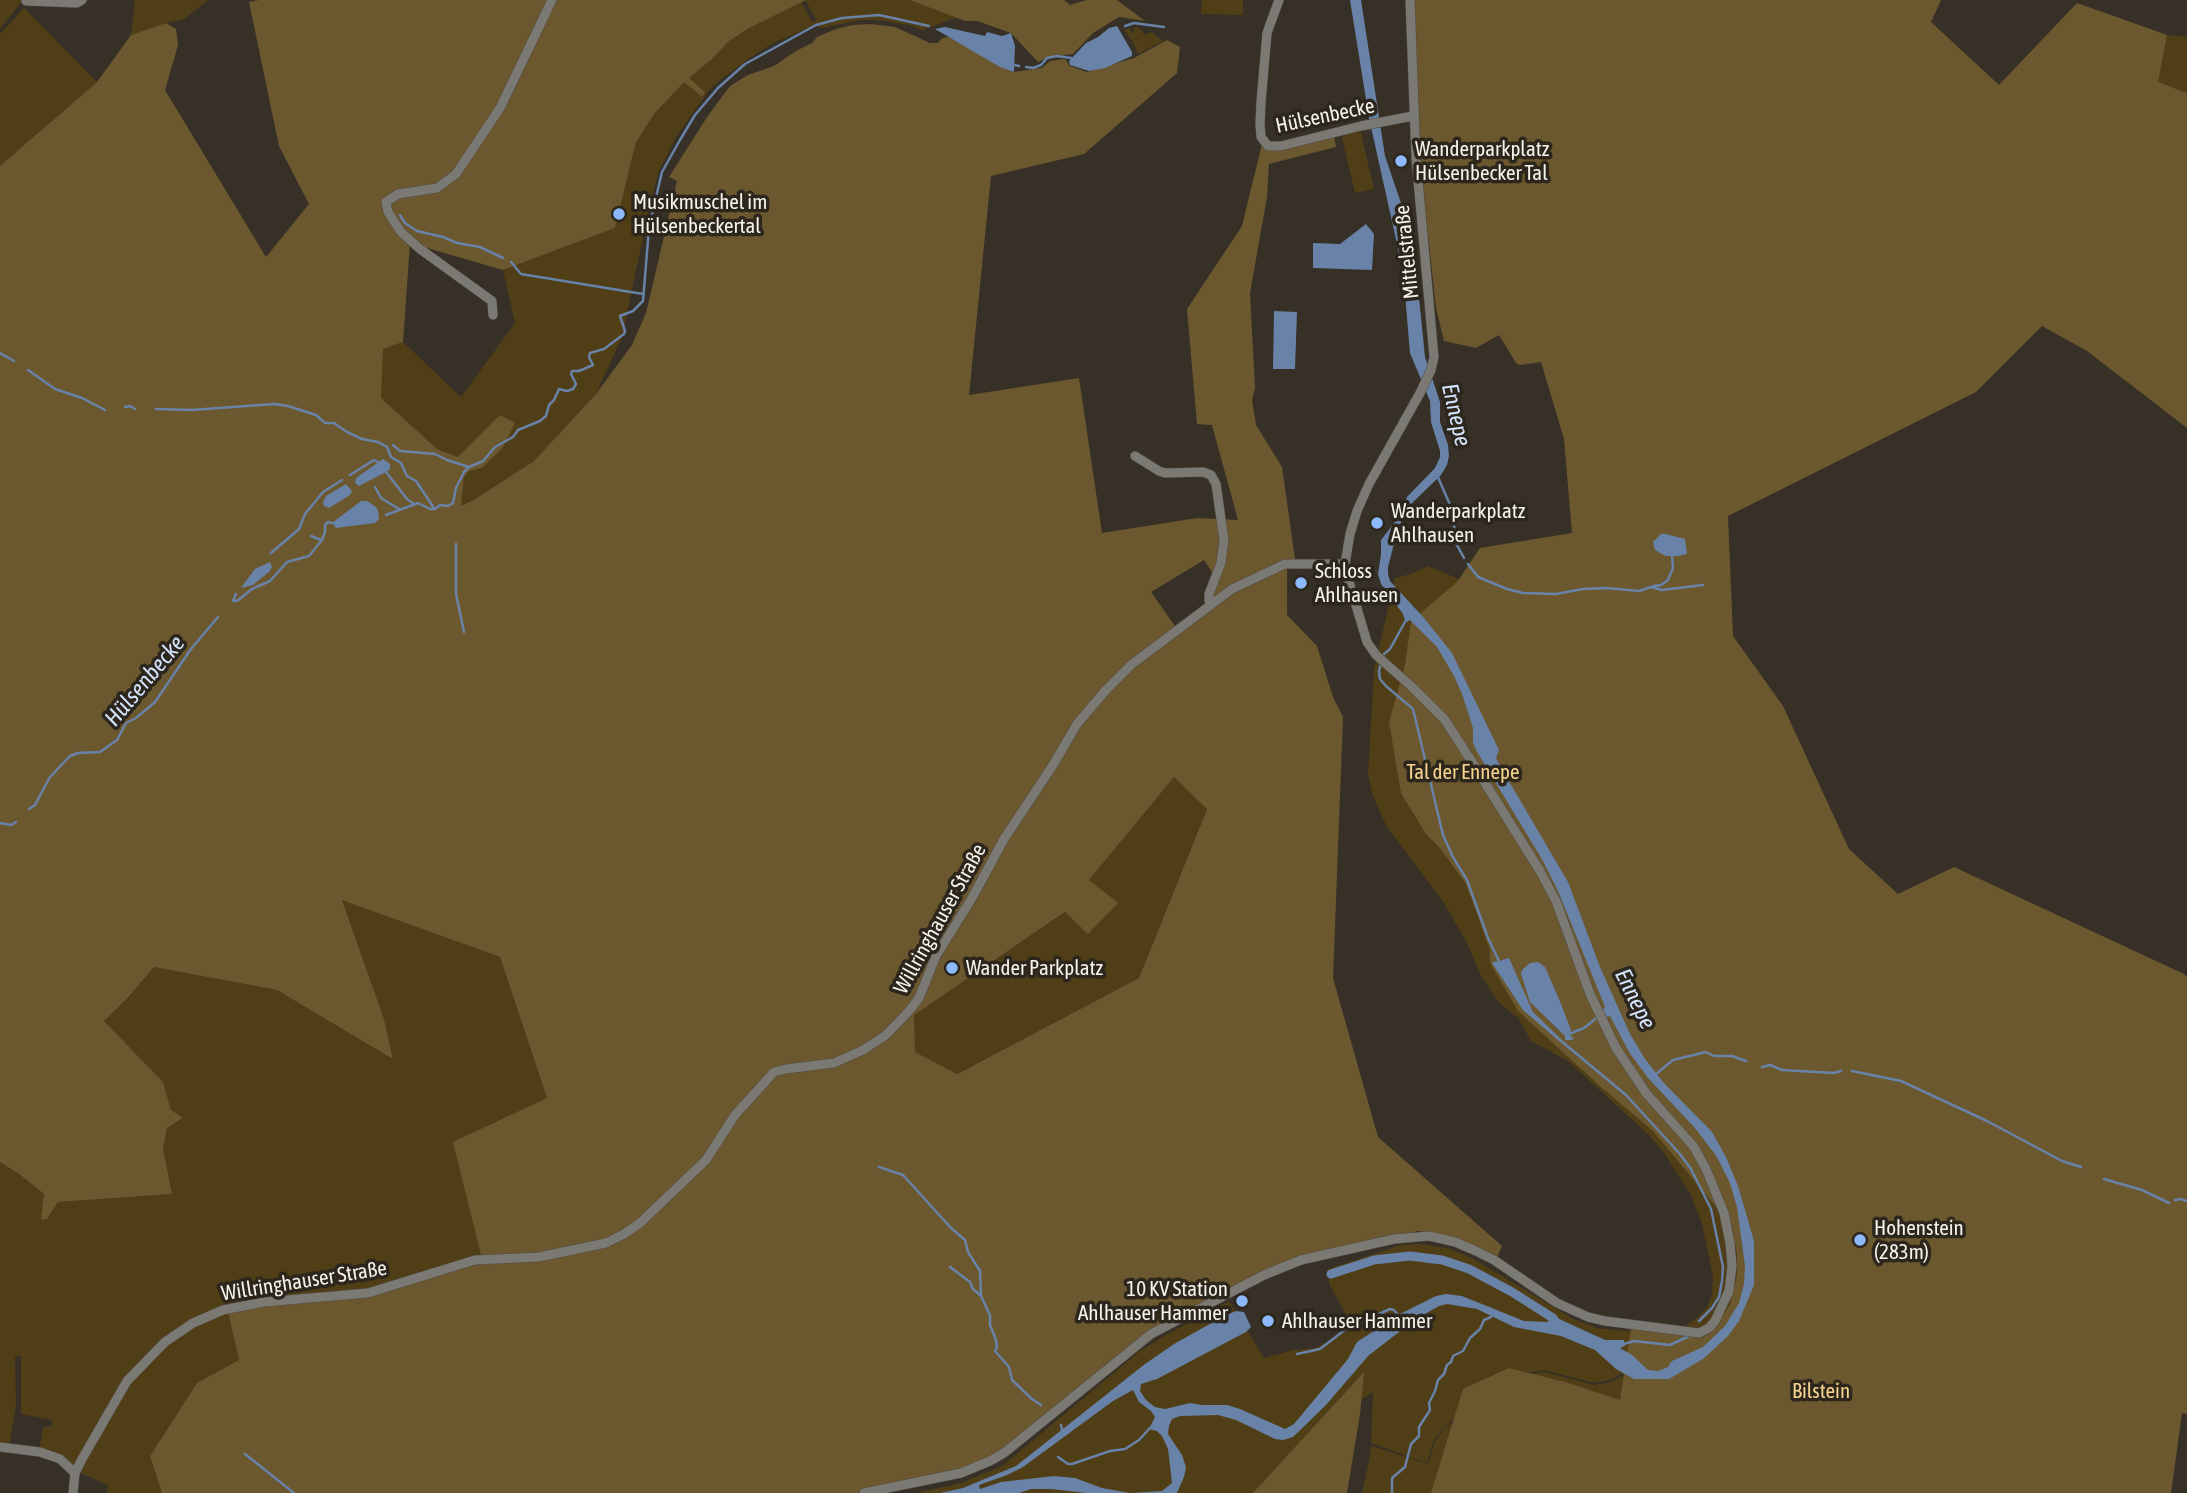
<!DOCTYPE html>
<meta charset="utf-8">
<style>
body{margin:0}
canvas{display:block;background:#363026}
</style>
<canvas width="2187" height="1493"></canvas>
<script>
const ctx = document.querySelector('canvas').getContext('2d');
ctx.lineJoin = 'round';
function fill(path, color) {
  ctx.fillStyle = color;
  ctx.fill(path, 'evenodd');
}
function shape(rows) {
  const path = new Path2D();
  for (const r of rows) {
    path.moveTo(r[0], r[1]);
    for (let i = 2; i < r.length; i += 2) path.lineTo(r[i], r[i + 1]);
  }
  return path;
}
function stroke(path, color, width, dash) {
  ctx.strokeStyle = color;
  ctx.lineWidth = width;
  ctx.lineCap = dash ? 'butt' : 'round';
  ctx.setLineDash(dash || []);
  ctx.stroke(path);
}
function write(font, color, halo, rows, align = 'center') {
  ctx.font = font + ' "Asap Condensed",sans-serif';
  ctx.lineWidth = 7;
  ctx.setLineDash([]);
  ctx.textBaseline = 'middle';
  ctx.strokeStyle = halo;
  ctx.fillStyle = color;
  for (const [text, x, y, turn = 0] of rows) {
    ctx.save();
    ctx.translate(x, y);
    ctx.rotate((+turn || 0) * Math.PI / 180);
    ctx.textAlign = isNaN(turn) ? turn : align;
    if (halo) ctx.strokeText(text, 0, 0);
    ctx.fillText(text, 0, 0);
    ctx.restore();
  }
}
const green = shape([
 [0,0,23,0,0,29],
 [135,0,208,0,184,19,166,23,131,35],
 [805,0,910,0,958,17,922,30,909,25,878,20,860,20,822,28,814,26,775,42,757,53,724,77,710,89,676,137,659,171,649,209,622,337,596,394,534,461,475,499,460,506,464,477,469,471,482,468,500,415,458,457,437,449,380,398,383,348,403,342,461,397,515,323,503,270,615,228,636,142,655,113,684,81,701,96,705,92,688,78,712,59,729,41,749,28,801,2,812,21,815,22,816,19],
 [1202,0,1243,0,1243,15,1201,14],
 [24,8,97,82,0,166,0,34],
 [1135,27,1141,29,1144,35,1152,32,1163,41,1138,54,1133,42,1124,30,1129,28,1133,34],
 [2167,35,2187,37,2187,93,2157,82],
 [1360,129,1374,189,1355,193,1341,133],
 [1428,566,1485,590,2151,1493,1362,1493,1372,1446,1428,1464,1435,1441,1444,1429,1456,1420,1498,1379,1545,1372,1594,1385,1612,1382,1621,1376,1643,1383,1748,1312,1721,1142,1747,1311,1644,1381,1620,1374,1611,1380,1594,1383,1544,1370,1498,1378,1444,1428,1434,1440,1427,1463,1371,1443,1373,1392,1353,1405,1270,1493,916,1493,961,1483,1002,1466,1140,1351,1166,1335,1229,1301,1264,1358,1294,1350,1315,1348,1354,1328,1329,1284,1328,1269,1401,1245,1419,1244,1447,1248,1472,1258,1573,1319,1597,1328,1673,1336,1699,1316,1707,1307,1712,1295,1713,1276,1702,1224,1691,1195,1664,1153,1650,1136,1568,1061,1531,1041,1519,1019,1499,1002,1482,978,1468,945,1444,903,1387,827,1373,796,1368,775,1374,670,1395,578,1411,574],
 [1174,777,1207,808,1139,978,956,1074,915,1052,913,1015,1066,912,1088,934,1089,880],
 [342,899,500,957,547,1098,482,1257,360,1292,222,1308,141,1361,77,1467,60,1457,39,1450,43,1427,51,1427,52,1420,21,1414,21,1355,15,1357,16,1406,9,1446,0,1445,0,1162,19,1174,44,1194,42,1220,47,1219,58,1202,171,1194,163,1149,167,1128,183,1119,171,1110,163,1082,104,1021,129,998,154,967,277,990,393,1058,384,1019],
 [228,1312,239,1361,197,1383,150,1456,162,1493,107,1493,108,1485,81,1473,81,1469,128,1383,167,1344,194,1325]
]);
const forest = shape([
 [259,0,806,0,749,28,729,41,712,59,689,78,705,92,704,95,701,96,684,82,655,113,636,142,615,228,503,270,410,243,403,342,383,349,381,398,437,449,458,457,500,415,515,423,503,447,482,468,469,471,464,477,461,506,475,499,534,461,596,394,632,345,646,313,677,181,669,177,707,117,730,86,748,75,774,66,796,51,812,43,817,37,836,29,853,25,870,24,895,27,930,43,938,43,942,38,949,37,1013,72,1042,68,1050,61,1065,59,1070,66,1087,72,1134,58,1167,40,1180,47,1177,73,1084,154,991,176,969,395,1079,378,1102,533,1197,518,1238,520,1212,425,1197,424,1187,309,1242,226,1262,144,1271,151,1334,136,1336,147,1269,164,1267,197,1250,293,1255,388,1252,400,1256,425,1282,467,1295,559,1287,568,1287,615,1317,646,1333,697,1343,717,1333,978,1378,1137,1502,1246,1497,1257,1441,1235,1418,1231,1317,1253,1281,1264,1162,1323,1135,1341,1002,1452,959,1469,857,1493,162,1493,150,1456,197,1383,239,1360,228,1312,264,1305,360,1298,483,1263,453,1142,547,1098,500,957,342,900,384,1019,393,1059,277,990,154,967,128,998,104,1021,163,1082,171,1110,183,1118,167,1128,163,1149,172,1194,58,1202,47,1219,41,1220,44,1194,19,1174,0,1162,0,166,97,82,131,35,166,23,176,29,178,45,165,90,266,257,309,204,279,146,249,2],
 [1204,560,1214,575,1208,605,1177,629,1151,592],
 [1174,777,1207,809,1139,978,957,1074,915,1052,914,1015,1065,912,1088,934,1118,903,1089,880],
 [910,0,1064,0,1070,5,1087,0,1117,0,1145,21,1119,17,1093,33,1073,54,1049,57,1038,62,1011,33,977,21,965,21],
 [1414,0,1941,0,1931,22,1999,85,2077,3,2167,35,2158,82,2187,93,2187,428,2087,351,2042,326,1976,392,1728,516,1733,636,1783,706,1849,849,1898,894,1954,867,2184,974,2187,977,2187,1414,2182,1413,2171,1493,1431,1493,1463,1389,1509,1368,1565,1382,1620,1400,1631,1328,1701,1338,1709,1334,1717,1326,1730,1304,1737,1276,1737,1254,1732,1226,1653,1131,1602,1088,1518,1011,1490,963,1490,950,1466,884,1440,848,1426,834,1401,793,1389,722,1405,665,1411,621,1457,582,1480,548,1572,533,1564,439,1541,362,1520,365,1516,363,1499,335,1476,348,1444,341,1436,308,1422,178],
 [1364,1372,1360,1414,1347,1493,1253,1493]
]);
const water = shape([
 [1350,0,1361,0,1385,156,1404,212,1412,229,1425,357,1440,402,1440,422,1448,445,1449,456,1447,465,1441,475,1407,508,1396,536,1388,567,1388,574,1390,581,1424,618,1452,653,1499,750,1496,758,1500,766,1568,882,1600,967,1630,1034,1645,1059,1663,1082,1712,1132,1726,1157,1738,1186,1754,1241,1754,1285,1739,1321,1728,1336,1703,1359,1669,1379,1634,1379,1616,1369,1595,1350,1561,1336,1514,1327,1477,1309,1447,1304,1439,1306,1416,1319,1368,1356,1326,1405,1293,1437,1283,1440,1275,1439,1236,1420,1218,1415,1180,1416,1172,1419,1169,1426,1168,1434,1182,1455,1186,1467,1184,1477,1177,1493,1131,1493,1162,1491,1172,1483,1168,1449,1162,1436,1157,1431,1149,1429,1155,1417,1151,1411,1139,1402,1133,1390,1113,1401,1023,1467,1007,1475,979,1485,980,1489,1001,1482,1054,1476,1075,1478,1102,1488,1130,1493,1087,1493,1051,1489,1031,1489,1019,1493,940,1493,963,1488,1016,1466,1145,1364,1174,1344,1224,1316,1236,1311,1244,1312,1251,1327,1246,1332,1157,1379,1141,1384,1140,1391,1146,1400,1155,1407,1165,1409,1190,1403,1202,1405,1227,1405,1240,1409,1285,1429,1294,1424,1348,1359,1357,1342,1398,1315,1436,1296,1446,1294,1462,1296,1524,1321,1547,1322,1555,1317,1605,1340,1624,1340,1625,1346,1620,1348,1632,1355,1648,1370,1658,1371,1668,1367,1672,1361,1703,1347,1725,1326,1739,1303,1744,1284,1745,1266,1737,1207,1730,1183,1717,1157,1695,1128,1648,1078,1629,1052,1610,1016,1607,1017,1604,1013,1603,1010,1605,1007,1558,891,1543,861,1476,750,1473,742,1473,728,1462,694,1454,676,1437,647,1410,620,1407,622,1404,618,1403,614,1381,584,1378,574,1381,555,1381,540,1398,518,1407,497,1435,468,1440,457,1440,451,1431,422,1430,401,1410,353,1403,271,1369,118],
 [1117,26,1132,52,1132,56,1105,68,1089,71,1070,65,1069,61,1086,43,1098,37,1109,28],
 [945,27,985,36,987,32,1002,36,1011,33,1015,46,1014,72,1000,67,935,29],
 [1366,224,1374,234,1372,270,1313,268,1313,243,1340,244],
 [1274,311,1297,312,1295,369,1273,369],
 [383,459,390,464,390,469,386,472,359,486,355,483,356,478],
 [346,484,352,491,350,495,329,508,324,506,323,502,326,496],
 [361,501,367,501,376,507,378,511,379,519,375,523,336,528,332,523],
 [1661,534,1666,534,1685,539,1687,554,1678,556,1666,556,1660,553,1655,550,1653,542],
 [270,562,272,567,269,572,253,585,241,588,255,569],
 [1509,958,1533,1012,1561,1039,1559,1041,1523,1010,1492,963,1496,961,1500,962,1502,960],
 [1538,962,1545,967,1559,999,1571,1030,1569,1034,1574,1039,1571,1040,1565,1040,1565,1036,1530,1002,1521,974,1522,970,1530,963]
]);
const stream = shape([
 [1125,26,1134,23,1164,27],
 [1014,65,1019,66],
 [1026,67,1033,68,1041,65,1047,58,1057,56,1071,58],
 [652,214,662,172,680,140,695,115,718,88,745,64,816,25,842,18,879,15,929,26],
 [400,215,405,223,417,231,443,237,457,243,480,247,503,258],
 [511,262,521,274,643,294],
 [0,353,14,361],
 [28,370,55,389,82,398,105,410],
 [125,407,130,406,135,409],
 [156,409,192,410,274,404,288,406,316,415,325,423,334,423,347,432,362,439,378,442,387,447,391,457,401,463,407,476,416,481,434,508],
 [393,445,400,451,435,454,447,460,469,467],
 [386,472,407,499,414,504],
 [350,475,374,460,378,462],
 [1437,475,1451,507,1457,545,1464,558],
 [375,487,381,498,399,509],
 [386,515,418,503,430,509,435,509,440,505,448,506,453,503,456,488,464,472,469,467,483,461,495,447,513,437,518,430,540,421,546,416,549,405,554,400,559,389,567,391,573,389,576,384,571,374,572,371,579,371,593,365,589,357,590,353,604,349,624,334,625,331,620,316,633,311,643,301,649,228],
 [311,536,321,540],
 [456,544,456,594,464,632],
 [271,553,299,529,305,514,323,492,342,480],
 [1468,564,1478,577,1507,589,1523,593,1556,594,1583,589,1606,588,1639,591,1651,587,1662,590,1703,585],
 [1653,586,1661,585,1668,580,1673,568,1672,555],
 [233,601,237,601,252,589,270,581,287,562,309,556,322,540,325,532,325,525,328,522,332,523],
 [233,601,236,594],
 [1406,620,1390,649,1383,655,1379,671,1380,679,1386,686,1413,709,1443,835,1453,857,1467,880,1488,938,1500,963],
 [29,809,35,805,50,777,70,756,78,753,100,752,117,740,126,723,136,718,155,702,191,649,218,617],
 [0,823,11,825,16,822],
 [1569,1034,1584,1028,1599,1016],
 [1560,1040,1626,1095,1680,1154,1691,1169,1711,1209,1723,1267,1722,1281,1719,1297,1712,1308,1699,1321],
 [1762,1067,1770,1065,1782,1070,1834,1073,1841,1071],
 [1852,1071,1901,1081,1987,1121,2062,1161,2081,1167],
 [1656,1074,1673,1060,1706,1052,1714,1056,1732,1056,1746,1061],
 [879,1167,903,1175,951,1228,965,1240,968,1252,980,1271,981,1296,990,1315,990,1325,996,1340,997,1347,995,1351,1009,1367,1012,1380,1032,1399,1041,1405],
 [2104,1179,2142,1190,2169,1203],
 [2175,1200,2180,1199,2187,1201],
 [950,1267,970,1282,973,1289,980,1295],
 [1624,1344,1634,1341,1670,1345,1691,1335],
 [1297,1354,1320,1349,1346,1329,1390,1309,1394,1310,1400,1317],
 [1061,1425,1062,1430],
 [245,1454,294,1493],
 [1058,1457,1068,1464,1072,1464,1110,1451,1125,1449,1139,1440,1150,1428],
 [1392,1493,1392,1478,1405,1467,1411,1444,1419,1436,1419,1427,1430,1410,1429,1403,1435,1391,1438,1380,1444,1374,1447,1365,1451,1362,1453,1356,1463,1351,1470,1338,1480,1329,1484,1320,1491,1317]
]);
const canal = shape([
 [1331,1274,1374,1260,1410,1256,1442,1260,1469,1269,1512,1292,1553,1318,1558,1327]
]);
const minor = shape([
 [1279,0,1267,33,1261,102,1260,124,1261,137,1268,146,1281,146,1361,126,1413,116],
 [26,1,77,3,82,0],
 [493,315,492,301,420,249,401,232,388,212,386,202,398,194,437,188,456,174,500,108,552,0],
 [1135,456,1159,471,1165,473,1203,472,1211,475,1216,484,1224,540,1221,563,1209,594,1209,600,1212,604],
 [0,1447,40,1452,60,1459,75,1473],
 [73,1493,75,1473,82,1459,127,1381,165,1342,193,1323,223,1310,264,1302,368,1293,475,1260,539,1257,606,1243,624,1234,640,1223,706,1160,735,1115,774,1072,786,1069,834,1063,863,1050,886,1035,909,1011,919,998,936,956,972,898,1004,839,1053,765,1077,724,1106,690,1131,665,1232,589,1285,564,1345,564],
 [864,1493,961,1473,990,1461,1004,1453,1151,1334,1264,1275,1301,1260,1394,1239,1429,1236,1455,1242,1476,1251,1494,1260,1557,1303,1588,1317,1605,1321,1699,1333,1709,1328,1715,1321,1729,1291,1732,1266,1730,1243,1724,1213,1706,1169,1694,1147,1646,1093,1616,1048,1590,994,1556,901,1540,871,1472,762,1445,720,1411,686,1376,655,1367,642,1347,575,1345,564,1350,534,1357,511,1369,484,1420,393,1431,370,1434,357,1416,158,1410,0]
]);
const markers = [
 [1401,161,7,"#8db9fc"],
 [619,214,7,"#8db9fc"],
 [1377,523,7,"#8db9fc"],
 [1301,583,7,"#8db9fc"],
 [952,968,7,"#8db9fc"],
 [1860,1240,7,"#8db9fc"],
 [1242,1301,7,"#8db9fc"],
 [1268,1321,7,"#8db9fc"]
];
const streetNames = [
 ["Hülsenbecke",1325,116,-12],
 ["Mittelstraße",1407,252,-96],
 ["Willringhauser Straße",940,919,-61],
 ["Willringhauser Straße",304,1281,-9]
];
const poiNames = [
 ["Wanderparkplatz",1415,149],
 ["Hülsenbecker Tal",1415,173],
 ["Musikmuschel im",633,202],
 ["Hülsenbeckertal",633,226],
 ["Wanderparkplatz",1391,511],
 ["Ahlhausen",1391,535],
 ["Schloss",1315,571],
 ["Ahlhausen",1315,595],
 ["Wander Parkplatz",966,968],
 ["Hohenstein",1874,1228],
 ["(283m)",1874,1252],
 ["10 KV Station",1228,1289,"right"],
 ["Ahlhauser Hammer",1228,1313,"right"],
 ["Ahlhauser Hammer",1282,1321]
];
const parkNames = [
 ["Tal der Ennepe",1463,772],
 ["Bilstein",1821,1391]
];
const waterNames = [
 ["Ennepe",1456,415,77],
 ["Hülsenbecke",145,681,-50],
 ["Ennepe",1635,999,64]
];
fill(green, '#503e16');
fill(forest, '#6c582e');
fill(water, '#6982a8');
stroke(stream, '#6982a8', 2.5);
stroke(canal, '#6982a8', 9);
stroke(minor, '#514b42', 10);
stroke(minor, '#7b7973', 9);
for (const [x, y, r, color] of markers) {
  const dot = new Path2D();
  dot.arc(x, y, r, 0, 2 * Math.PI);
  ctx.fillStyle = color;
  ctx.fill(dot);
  stroke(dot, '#2c261c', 2.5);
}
write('21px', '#f6f3ec', '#2c261c', streetNames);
write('21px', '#f6f3ec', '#2c261c', poiNames, 'left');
write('21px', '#f7d58f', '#2c261c', parkNames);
write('italic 23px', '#d3e4fc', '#2c261c', waterNames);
</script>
